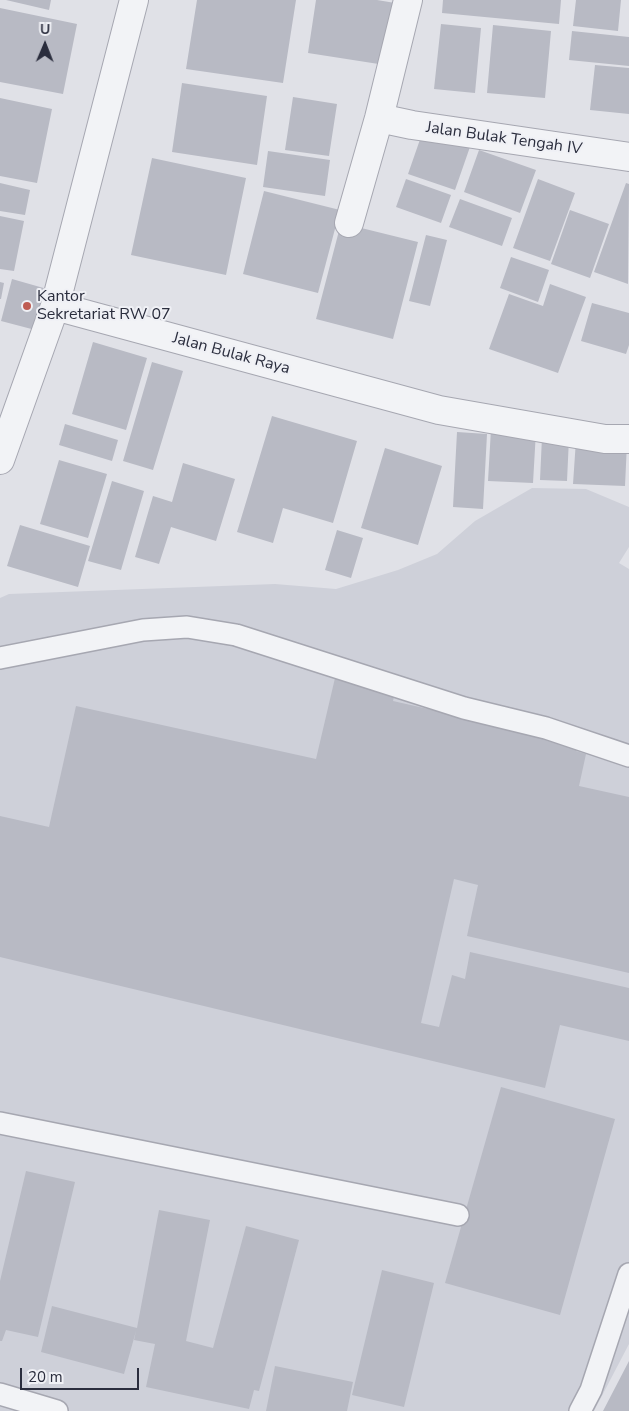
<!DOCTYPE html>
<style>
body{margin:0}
#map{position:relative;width:629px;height:1411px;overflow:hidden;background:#e0e1e7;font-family:"Nunito Sans",sans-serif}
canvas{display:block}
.north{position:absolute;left:20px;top:20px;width:50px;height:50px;-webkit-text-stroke:4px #eff0f5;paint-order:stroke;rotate:1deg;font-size:14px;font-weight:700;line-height:20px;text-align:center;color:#2a2d3d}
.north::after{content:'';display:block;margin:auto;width:18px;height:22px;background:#2a2d3d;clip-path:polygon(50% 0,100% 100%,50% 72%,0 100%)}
.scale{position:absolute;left:20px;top:1368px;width:119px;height:22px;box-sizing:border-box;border:2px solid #2a2d3d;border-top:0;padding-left:6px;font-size:15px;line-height:18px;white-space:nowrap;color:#2a2d3d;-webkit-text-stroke:4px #eff0f5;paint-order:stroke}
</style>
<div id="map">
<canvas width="629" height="1411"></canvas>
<div class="north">U</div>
<div class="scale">20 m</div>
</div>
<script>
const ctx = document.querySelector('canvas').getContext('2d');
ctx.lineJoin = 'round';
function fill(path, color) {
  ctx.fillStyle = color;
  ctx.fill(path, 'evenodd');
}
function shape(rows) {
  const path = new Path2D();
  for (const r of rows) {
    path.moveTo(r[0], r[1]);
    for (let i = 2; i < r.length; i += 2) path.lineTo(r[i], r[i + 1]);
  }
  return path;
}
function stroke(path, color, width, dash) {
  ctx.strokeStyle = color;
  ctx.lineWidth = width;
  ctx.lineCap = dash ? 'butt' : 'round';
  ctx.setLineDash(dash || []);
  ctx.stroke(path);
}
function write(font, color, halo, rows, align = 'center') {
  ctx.font = font + ' "Nunito Sans",sans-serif';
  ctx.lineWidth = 4;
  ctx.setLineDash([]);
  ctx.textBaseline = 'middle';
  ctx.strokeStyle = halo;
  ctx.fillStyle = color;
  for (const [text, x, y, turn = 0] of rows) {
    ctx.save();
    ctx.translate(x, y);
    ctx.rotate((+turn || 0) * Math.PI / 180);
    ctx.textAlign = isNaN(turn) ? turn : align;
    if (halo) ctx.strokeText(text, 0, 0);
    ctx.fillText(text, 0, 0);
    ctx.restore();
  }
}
const built = shape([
 [532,488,586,489,629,507,629,547,619,563,629,569,629,1344,594,1411,0,1411,0,598,9,594,275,584,336,589,398,570,437,554,475,521]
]);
const building = shape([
 [6,0,51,0,49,10],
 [197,0,296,0,283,83,186,69],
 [316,0,377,0,395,3,385,65,308,53],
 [443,0,561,0,559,24,442,13],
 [576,0,621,0,618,31,573,26],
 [0,8,77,24,63,94,0,82],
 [441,24,481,28,475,93,434,89],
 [493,25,551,31,545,98,487,93],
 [572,31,629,37,629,66,569,60],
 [595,65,629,68,629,114,590,110],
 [182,83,267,96,257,165,172,152],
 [293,97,337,104,329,156,285,150],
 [0,98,52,109,37,183,0,176],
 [424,128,471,144,455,190,408,174],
 [479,150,536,170,520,213,464,192],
 [268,151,330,160,325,196,263,187],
 [152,158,246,178,226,275,131,255],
 [406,179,451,195,441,223,396,207],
 [538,179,575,193,550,261,513,248],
 [0,183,30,190,25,215,0,211],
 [626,183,629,184,628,284,594,272],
 [264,191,340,210,318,293,243,274],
 [460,199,512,218,502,246,449,227],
 [570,210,609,224,590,278,551,264],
 [0,216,24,221,14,271,0,269],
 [341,223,418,242,393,339,316,319],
 [426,235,447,240,430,306,409,301],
 [511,257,549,270,538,302,500,288],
 [12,279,54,291,43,332,1,321],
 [0,282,4,283,1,299,0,299],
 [550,284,586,297,558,373,489,349,509,294,543,306],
 [592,303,629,313,629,345,626,354,581,341],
 [93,342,147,358,126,430,72,414],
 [152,362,183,371,153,470,123,461],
 [272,416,357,441,333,523,283,508,273,543,237,532],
 [65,424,118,440,112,461,59,445],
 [491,429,536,431,533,483,488,481],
 [457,432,487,434,483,509,453,507],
 [542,437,569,438,567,481,540,480],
 [576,440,627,443,625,486,573,484],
 [385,448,442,466,418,545,361,528],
 [59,460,107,474,88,538,40,524],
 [183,463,235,479,216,541,171,527,159,564,135,557,153,496,172,502],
 [112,481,144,491,121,570,88,561],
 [20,525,90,546,78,587,7,566],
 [337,530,363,538,351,578,325,570],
 [335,678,395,693,393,701,578,743,576,751,586,754,579,786,629,797,629,973,467,936,478,885,454,879,421,1023,439,1027,452,975,465,979,470,952,629,988,629,1041,560,1025,545,1088,0,957,0,816,49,827,76,706,316,759],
 [501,1087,615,1119,560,1315,445,1283],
 [26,1171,75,1182,38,1337,6,1330,2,1341,0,1341,0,1281],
 [159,1210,210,1220,186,1341,213,1348,246,1226,299,1240,259,1391,254,1390,249,1409,146,1387,155,1344,134,1340,136,1331,124,1374,41,1352,52,1306,137,1328],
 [382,1270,434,1283,404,1407,352,1395],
 [629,1361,629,1411,603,1411],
 [275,1366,353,1382,347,1411,266,1411]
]);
const service = shape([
 [0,658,143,630,187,627,236,635,464,708,546,728,629,756],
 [0,1123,458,1215],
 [0,1394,57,1411],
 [580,1411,591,1390,629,1274]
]);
const minor = shape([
 [379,118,412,125,629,157],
 [349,223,379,118,408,0],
 [55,306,439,410,605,439,629,439],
 [0,460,55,306,134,0]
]);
const markers = [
 [27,306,5,"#bf5c52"]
];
const streetNames = [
 ["Jalan Bulak Tengah IV",504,139,8],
 ["Jalan Bulak Raya",231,354,15]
];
const poiNames = [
 ["Kantor",37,297],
 ["Sekretariat RW 07",37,315]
];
fill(built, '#ced0d9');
fill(building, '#b8bac4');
stroke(service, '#a6a7b1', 24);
stroke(minor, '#a6a7b1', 30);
stroke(service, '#f2f3f6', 21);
stroke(minor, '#f2f3f6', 28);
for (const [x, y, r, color] of markers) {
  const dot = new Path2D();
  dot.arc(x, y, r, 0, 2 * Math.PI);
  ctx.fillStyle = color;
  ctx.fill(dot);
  stroke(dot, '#eff0f5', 2);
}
write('16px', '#2a2d3d', '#eff0f5', streetNames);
write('16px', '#2a2d3d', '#eff0f5', poiNames, 'left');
</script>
